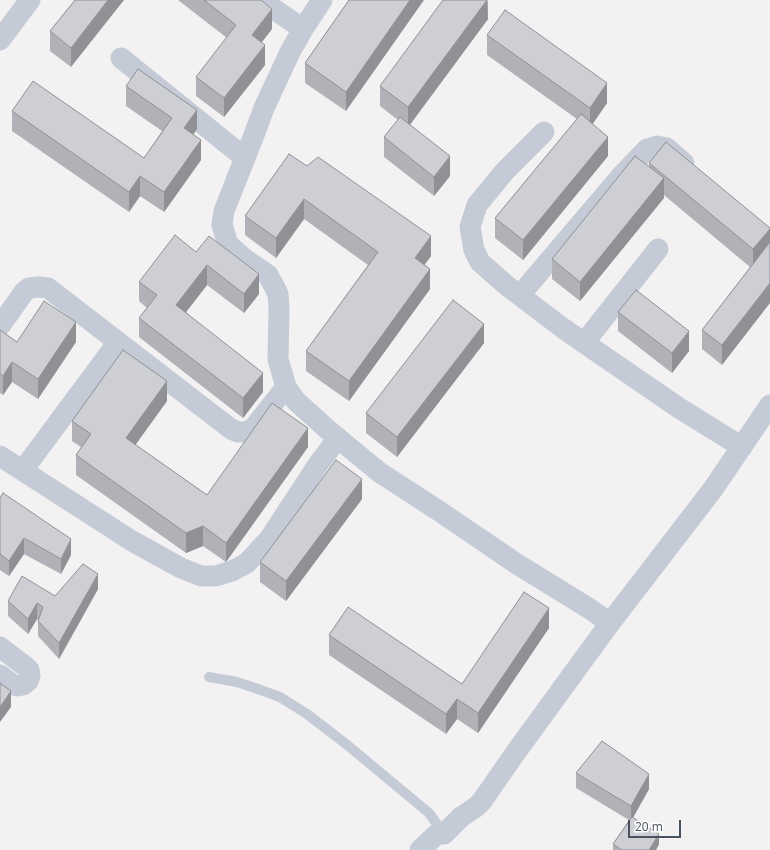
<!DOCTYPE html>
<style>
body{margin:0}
#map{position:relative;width:770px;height:850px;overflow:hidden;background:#f3f1f1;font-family:"Open Sans",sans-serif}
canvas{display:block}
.scale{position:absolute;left:628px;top:820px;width:53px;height:18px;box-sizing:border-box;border:2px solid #48515f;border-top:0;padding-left:5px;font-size:12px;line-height:14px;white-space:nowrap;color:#48515f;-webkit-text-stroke:3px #fff;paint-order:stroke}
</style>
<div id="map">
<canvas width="770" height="850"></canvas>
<div class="scale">20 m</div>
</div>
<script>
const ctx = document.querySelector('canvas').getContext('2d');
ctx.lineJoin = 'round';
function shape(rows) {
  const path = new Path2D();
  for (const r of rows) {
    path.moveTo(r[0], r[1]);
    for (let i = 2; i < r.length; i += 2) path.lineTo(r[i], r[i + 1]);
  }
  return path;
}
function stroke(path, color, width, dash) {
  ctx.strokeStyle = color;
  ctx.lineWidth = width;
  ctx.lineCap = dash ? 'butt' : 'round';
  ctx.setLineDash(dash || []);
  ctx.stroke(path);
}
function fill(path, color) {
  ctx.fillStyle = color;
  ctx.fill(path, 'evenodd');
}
const lane = shape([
 [209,677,237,682,255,688,280,697,307,714,346,744,429,813,444,834]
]);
const street = shape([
 [261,0,303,29,290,52,264,108,254,135,224,211,222,225,228,244,246,260,268,275,274,286,278,294,279,310,278,359,286,387,296,401,327,429,379,472,439,511,517,564,590,609,610,623],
 [303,29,322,0],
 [0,40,30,0],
 [121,58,245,158],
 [544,132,505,171,477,205,470,227,474,250,480,262,506,285,564,329,679,408,742,447],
 [520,295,622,175,647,149,657,146,667,148,684,163],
 [0,326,24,292,29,288,38,287,48,288,231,429,238,432,244,432,252,430,286,387],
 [584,343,658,249],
 [0,456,132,541,181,568,201,576,216,576,232,571,247,563,270,538,317,466,338,438],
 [23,470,118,342],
 [0,647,25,666,29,670,30,676,28,681,23,685,17,686,12,684,0,675],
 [420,850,437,834,444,834,461,817,476,807,482,801,498,778,516,752,610,623,713,489,770,405]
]);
const wall = shape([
 [75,0,71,67,50,51,50,31],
 [178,0,261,0,272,29,261,43,265,65,224,117,196,96,196,77,227,38],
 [349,0,346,111,305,83,305,63],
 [488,0,488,19,410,125,450,176,434,196,384,157,384,137,398,120,380,106,380,86],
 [487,35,607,103,592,124,608,156,523,260,495,238,495,218,577,119,487,55],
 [126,86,197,129,193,135,201,160,164,212,140,196,129,212,12,131,12,111,144,158,162,131,126,106],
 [289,154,431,256,424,265,430,289,349,401,306,371,306,351,368,265,304,219,276,258,245,235,245,216],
 [649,163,770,228,722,365,702,349,702,330,750,267,664,195,664,198,580,301,552,279,552,259,649,166],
 [196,252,259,294,244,313,207,285,186,312,263,392,243,418,139,337,139,318,147,308,139,301,139,282],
 [618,312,689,351,672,373,618,331],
 [0,330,17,342,76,342,38,399,12,382,3,395,0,393],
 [484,343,397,457,366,433,366,413],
 [167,401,135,445,207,495,308,447,226,562,203,546,186,553,76,475,76,455,81,447,72,441,72,421],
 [0,498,71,555,61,574,24,554,9,576,0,570],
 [362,499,286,601,260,582,260,562],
 [98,589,59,659,38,636,38,620,37,619,28,634,8,616,8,601,55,596],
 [549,628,478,733,457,719,446,734,329,655,329,635,462,684],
 [576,773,649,789,633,818,659,844,656,850,613,850,613,844,629,820,576,788]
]);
const shadedWall = shape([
 [108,0,124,0,71,67,71,48],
 [410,0,424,0,346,111,346,92],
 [487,0,488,19,408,127,408,107],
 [272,9,272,29,252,55,252,35],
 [265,45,265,65,224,117,224,98],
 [607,83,607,103,590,128,590,108],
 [197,110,197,129,184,148,184,128],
 [608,137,608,156,523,260,523,240],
 [201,140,201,160,164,212,164,192],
 [450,156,450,176,434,196,434,177],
 [140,176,140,196,129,212,129,192],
 [664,178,664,198,580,301,580,282],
 [304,199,304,219,276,258,276,238],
 [770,229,770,249,753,269,753,249],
 [431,236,431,256,415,278,415,258],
 [207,265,207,285,176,325,176,305],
 [430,269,430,289,349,401,349,381],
 [259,274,259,294,244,313,244,294],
 [770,283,770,303,722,365,722,345],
 [76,322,76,342,38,399,38,379],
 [484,324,484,343,397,457,397,437],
 [689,331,689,351,672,373,672,353],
 [12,362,12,382,3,395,3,376],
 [263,373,263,392,243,418,243,398],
 [167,381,167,401,126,458,126,438],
 [308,428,308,447,226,562,226,543],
 [362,479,362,499,286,601,286,581],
 [203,526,203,546,186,553,186,533],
 [24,538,24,554,9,576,9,561],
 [71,539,71,555,61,574,61,559],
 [98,574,98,589,59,659,59,643],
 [37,603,37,619,28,634,28,619],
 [549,608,549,628,478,733,478,713],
 [11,691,11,707,0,722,0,707],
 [457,699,457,719,446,734,446,714],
 [649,774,649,789,631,821,631,806],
 [659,834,659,844,656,850,649,850]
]);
const building = shape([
 [75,0,108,0,71,48,50,31,75,0],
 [204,0,261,0,272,9,252,35,265,45,224,98,196,77,236,25,204,0],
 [349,0,410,0,346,92,305,63,349,0],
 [443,0,487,0,408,107,380,86,443,0],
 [505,10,607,83,590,108,487,35,505,10],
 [138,69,197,110,184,128,201,140,164,192,140,176,129,192,12,111,33,81,144,158,172,118,126,86,138,69],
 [581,114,608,137,523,240,495,218,581,114],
 [400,117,450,156,434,177,384,137,400,117],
 [666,142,770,228,770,229,753,249,649,163,666,142],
 [289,154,307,166,318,157,431,236,415,258,430,269,349,381,306,351,378,252,304,199,276,238,245,216,289,154],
 [635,156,664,178,580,282,552,259,635,156],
 [175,235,196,252,209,236,259,274,244,294,207,265,176,305,263,373,243,398,139,318,157,295,139,282,175,235],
 [770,242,770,283,722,345,702,330,770,242],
 [636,290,689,331,672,353,618,312,636,290],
 [453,300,484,324,397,437,366,413,453,300],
 [44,301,76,322,38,379,12,362,3,376,0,374,0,330,17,342,44,301],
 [123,350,167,381,126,438,207,495,272,403,308,428,226,543,203,526,186,533,76,455,91,434,72,421,123,350],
 [336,460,362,479,286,581,260,562,336,460],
 [3,493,71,539,61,559,24,538,9,561,0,554,0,498,3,493],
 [83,564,98,574,59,643,38,621,43,607,37,603,28,619,8,601,22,576,55,596,83,564],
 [524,592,549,608,478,713,457,699,446,714,329,635,348,607,462,684,524,592],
 [0,683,11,691,0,707,0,683],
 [602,741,649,774,631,806,576,773,602,741],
 [632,817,659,834,649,850,622,850,613,844,632,817]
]);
stroke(lane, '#c4cbd6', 10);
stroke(street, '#c4cbd6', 21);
fill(wall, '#b0b2b7');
fill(shadedWall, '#909195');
fill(building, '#cdcfd5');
stroke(building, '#909195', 1);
</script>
